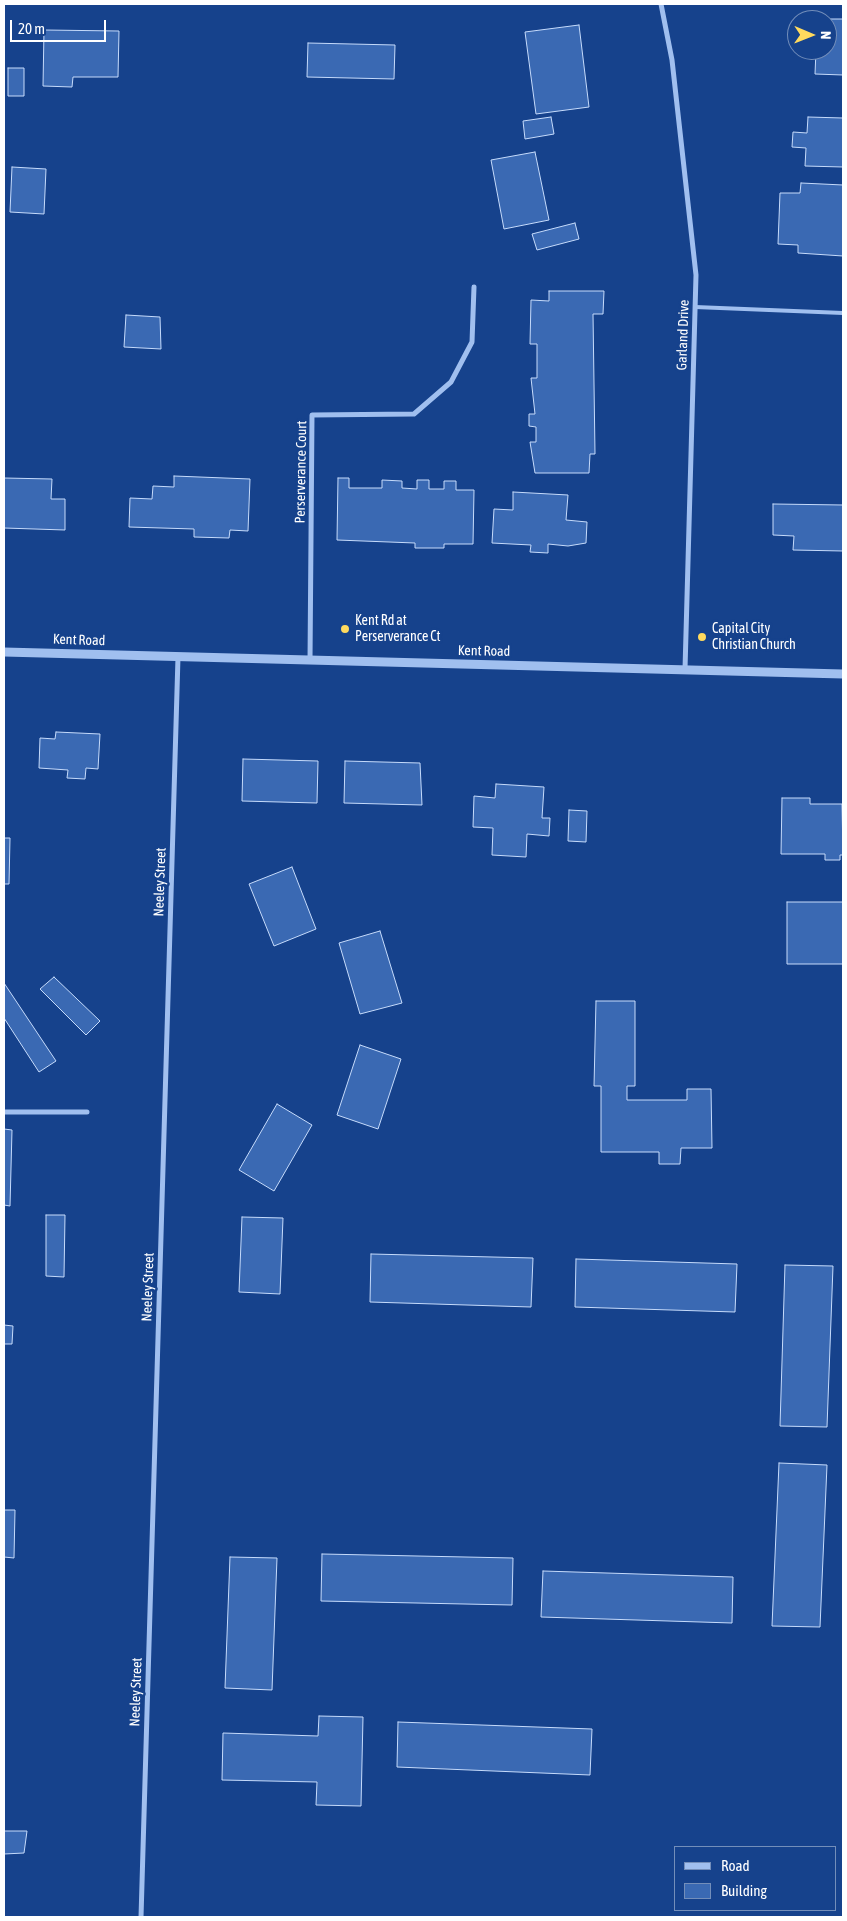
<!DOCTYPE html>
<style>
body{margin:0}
#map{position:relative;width:847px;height:1921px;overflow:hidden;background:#16428c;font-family:"Asap Condensed",sans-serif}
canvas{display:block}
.frame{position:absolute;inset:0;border:5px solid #fff;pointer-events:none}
.legend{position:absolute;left:674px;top:1846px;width:162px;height:65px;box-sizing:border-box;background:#16428c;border:1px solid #738eba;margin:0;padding:6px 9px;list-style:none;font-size:15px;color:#fff}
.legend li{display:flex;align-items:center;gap:10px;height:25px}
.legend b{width:25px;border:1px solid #738eba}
.north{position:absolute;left:787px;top:10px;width:50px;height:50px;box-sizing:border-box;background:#16428c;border:1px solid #738eba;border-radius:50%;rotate:91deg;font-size:14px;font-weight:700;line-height:20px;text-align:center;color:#fff}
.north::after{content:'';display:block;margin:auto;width:18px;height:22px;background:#ffda5e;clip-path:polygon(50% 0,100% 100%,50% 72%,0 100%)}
.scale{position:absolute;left:10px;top:20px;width:96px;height:22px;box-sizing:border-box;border:2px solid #fff;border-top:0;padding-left:6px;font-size:15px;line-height:18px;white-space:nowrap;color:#fff;-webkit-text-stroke:4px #16428c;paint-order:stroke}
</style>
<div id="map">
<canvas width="847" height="1921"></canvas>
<div class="frame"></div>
<ul class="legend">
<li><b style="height:6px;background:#a0bfef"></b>Road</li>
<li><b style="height:14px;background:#3a69b3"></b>Building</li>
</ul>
<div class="north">N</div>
<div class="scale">20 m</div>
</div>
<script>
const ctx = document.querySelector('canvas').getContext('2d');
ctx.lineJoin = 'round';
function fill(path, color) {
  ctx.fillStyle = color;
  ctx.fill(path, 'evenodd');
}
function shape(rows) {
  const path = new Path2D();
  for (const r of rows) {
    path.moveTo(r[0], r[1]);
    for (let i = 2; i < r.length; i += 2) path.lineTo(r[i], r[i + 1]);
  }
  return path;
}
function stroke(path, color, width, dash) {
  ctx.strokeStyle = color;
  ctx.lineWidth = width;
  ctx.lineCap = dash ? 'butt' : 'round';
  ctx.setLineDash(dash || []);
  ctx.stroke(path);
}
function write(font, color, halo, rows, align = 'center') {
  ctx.font = font + ' "Asap Condensed",sans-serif';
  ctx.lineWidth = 5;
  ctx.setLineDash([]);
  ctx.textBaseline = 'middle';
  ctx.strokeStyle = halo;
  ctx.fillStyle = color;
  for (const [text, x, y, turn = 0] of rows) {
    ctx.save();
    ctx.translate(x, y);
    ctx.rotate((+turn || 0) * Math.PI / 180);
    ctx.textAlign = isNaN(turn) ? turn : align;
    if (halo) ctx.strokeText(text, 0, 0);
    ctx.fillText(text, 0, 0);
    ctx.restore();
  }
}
const building = shape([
 [817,19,843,19,843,75,815,74,816,50,827,50,827,20,817,19],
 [579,25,589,107,536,114,525,32,579,25],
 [44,30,119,31,118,77,73,77,72,87,43,86,44,30],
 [308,43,395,45,394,79,307,77,308,43],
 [8,68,24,68,24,96,8,96,8,68],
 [551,117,554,134,525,139,523,121,551,117],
 [808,117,843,118,843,167,805,166,806,148,792,147,793,132,807,133,808,117],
 [535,152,549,220,504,229,491,160,535,152],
 [12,167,46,169,44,214,10,212,12,167],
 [801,183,843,185,843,256,798,253,798,245,778,244,780,193,800,193,801,183],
 [575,223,579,239,537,250,532,234,575,223],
 [549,291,604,291,603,314,593,314,595,454,590,454,589,473,535,473,530,442,536,442,536,427,529,426,529,414,535,414,531,378,537,378,537,344,530,344,531,300,549,301,549,291],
 [126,315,160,317,161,349,124,347,126,315],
 [174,476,250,479,248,531,230,530,229,538,194,537,194,529,129,527,130,498,152,499,153,486,174,487,174,476],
 [4,478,52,479,51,499,65,499,65,530,4,528,4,478],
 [338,478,349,478,349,488,382,488,382,480,402,481,402,488,417,489,417,480,429,480,429,489,444,489,444,481,456,481,456,490,474,490,473,544,444,544,444,548,415,548,415,543,337,540,338,478],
 [513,492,568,495,566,520,587,522,586,543,568,546,548,544,548,553,530,552,531,545,492,543,494,509,513,510,513,492],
 [773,504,843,505,843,551,793,550,794,536,773,535,773,504],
 [56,732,100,734,98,769,86,768,85,779,67,778,68,770,39,768,40,738,55,739,56,732],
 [243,759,318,761,317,803,242,801,243,759],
 [345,761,420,763,422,805,344,803,345,761],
 [496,784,544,787,542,818,550,818,549,836,527,834,526,857,492,855,493,828,473,827,474,796,495,798,496,784],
 [782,798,810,798,810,804,842,804,843,855,840,855,840,860,825,860,825,854,781,854,782,798],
 [569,810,587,811,586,842,568,841,569,810],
 [4,838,10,838,9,884,4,884,4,838],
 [292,867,316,929,274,946,249,884,292,867],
 [787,902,843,902,843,964,787,964,787,902],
 [380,931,402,1003,360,1014,339,943,380,931],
 [54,977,100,1021,86,1035,40,989,54,977],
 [4,983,56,1061,39,1072,4,1018,4,983],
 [596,1001,635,1001,635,1086,627,1086,627,1100,687,1100,687,1089,711,1089,712,1148,681,1148,680,1164,659,1164,659,1152,601,1152,601,1086,594,1086,596,1001],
 [360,1045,401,1059,378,1129,337,1115,360,1045],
 [277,1104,312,1125,274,1191,239,1170,277,1104],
 [4,1129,12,1130,10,1206,4,1205,4,1129],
 [46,1215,65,1215,64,1277,46,1276,46,1215],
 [242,1217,283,1218,280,1294,239,1292,242,1217],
 [371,1254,533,1258,531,1307,370,1302,371,1254],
 [576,1259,737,1264,735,1312,575,1307,576,1259],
 [785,1265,833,1266,827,1427,780,1426,785,1265],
 [4,1300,4,1325,13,1326,12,1344,4,1344,4,1300],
 [779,1463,827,1465,820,1627,772,1626,779,1463],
 [4,1510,15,1510,14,1558,4,1557,4,1510],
 [322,1554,513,1558,512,1605,321,1601,322,1554],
 [230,1557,277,1558,272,1690,225,1688,230,1557],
 [543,1571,733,1577,732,1623,541,1617,543,1571],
 [319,1716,363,1717,361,1806,316,1805,317,1782,222,1780,223,1733,318,1736,319,1716],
 [398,1722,592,1729,590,1775,397,1767,398,1722],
 [4,1831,27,1831,24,1853,4,1854,4,1831]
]);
const service = shape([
 [695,307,843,313]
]);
const minor = shape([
 [661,4,672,60,696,275,685,669],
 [310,660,312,415,414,414,451,382,472,342,474,287],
 [4,1112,87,1112],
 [141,1917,178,657]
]);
const tertiary = shape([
 [4,652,843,674]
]);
const markers = [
 [345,629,5,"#ffda5e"],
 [702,637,5,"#ffda5e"]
];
const streetNames = [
 ["Garland Drive",683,335,-88],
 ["Perserverance Court",301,472,-89],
 ["Kent Road",79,640,2],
 ["Kent Road",484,651,1],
 ["Neeley Street",160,882,-88],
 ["Neeley Street",148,1287,-88],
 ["Neeley Street",136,1692,-88]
];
const poiNames = [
 ["Kent Rd at",355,621],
 ["Perserverance Ct",355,637],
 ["Capital City",712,629],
 ["Christian Church",712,645]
];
fill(building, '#3a69b3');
stroke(building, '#c6dbfb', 1);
stroke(service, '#a0bfef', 4);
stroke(minor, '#a0bfef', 5);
stroke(tertiary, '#a0bfef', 9);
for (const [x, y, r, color] of markers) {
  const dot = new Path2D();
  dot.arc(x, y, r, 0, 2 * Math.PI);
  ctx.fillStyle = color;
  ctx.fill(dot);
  stroke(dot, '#16428c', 2);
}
write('14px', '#fff', '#16428c', streetNames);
write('14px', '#fff', '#16428c', poiNames, 'left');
</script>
